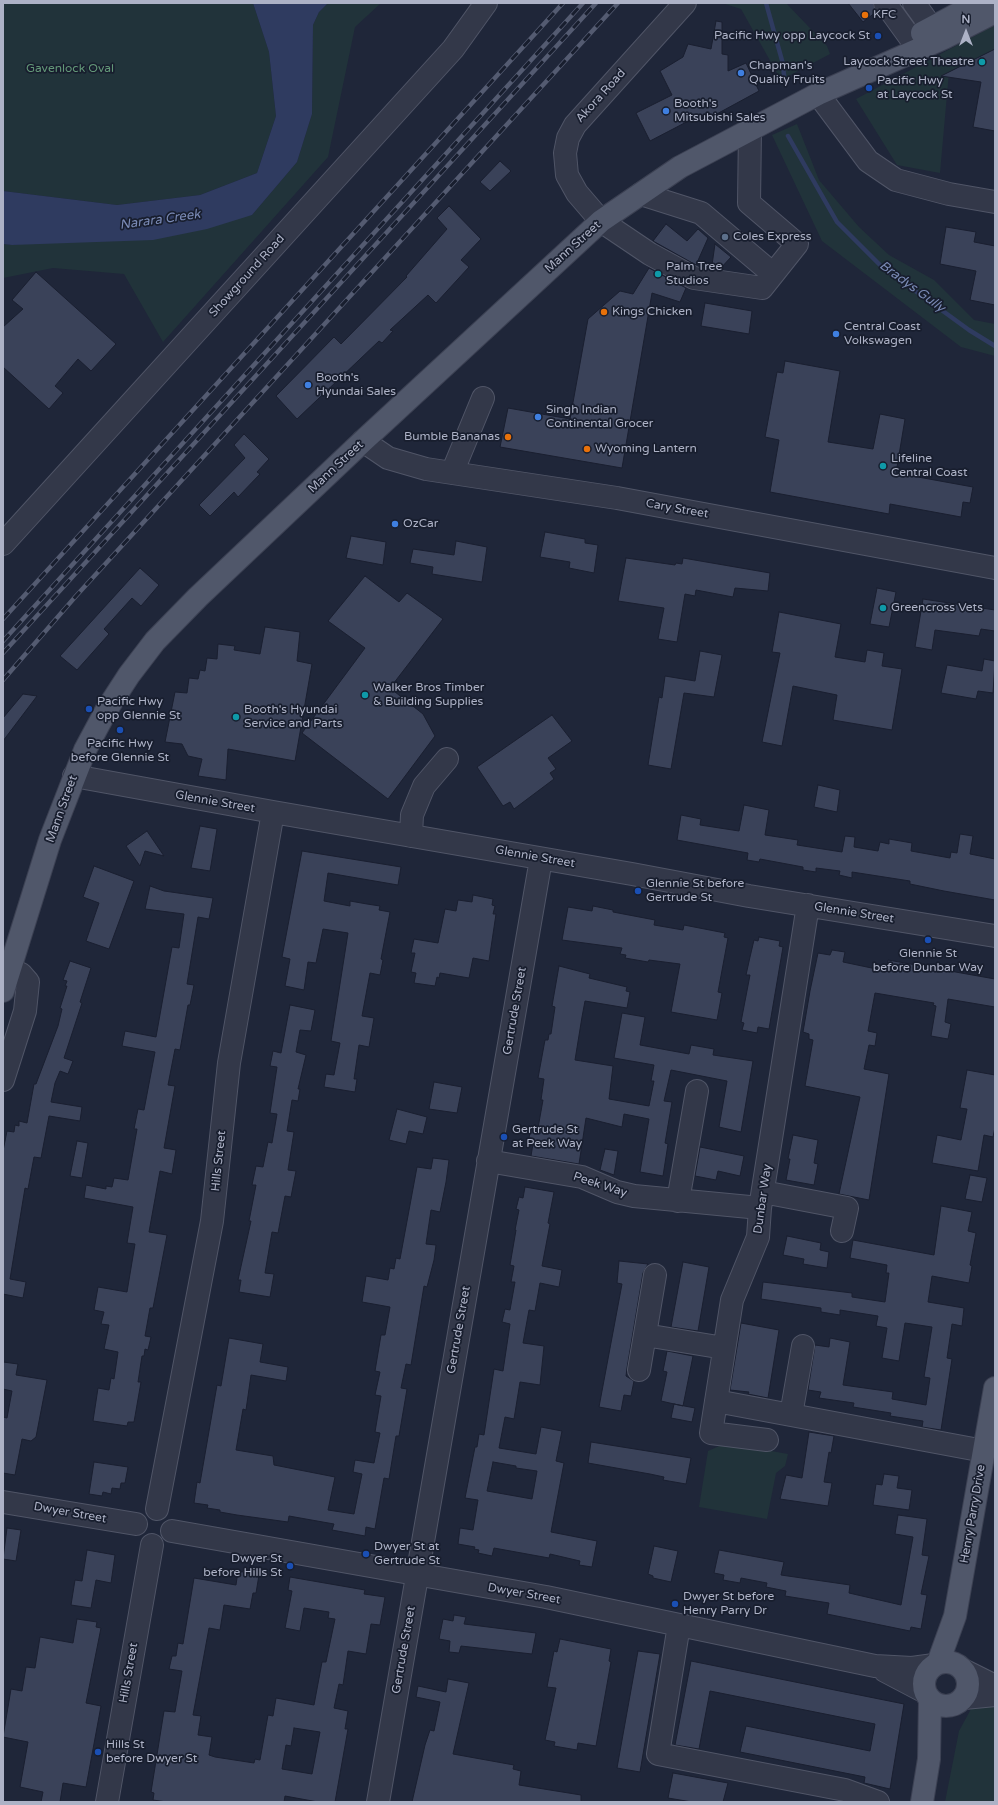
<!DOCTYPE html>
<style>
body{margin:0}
#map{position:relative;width:998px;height:1805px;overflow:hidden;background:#1f2639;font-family:"Varela Round",sans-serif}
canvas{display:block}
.frame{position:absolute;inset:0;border:4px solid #adb2c6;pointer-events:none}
.north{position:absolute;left:946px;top:12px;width:40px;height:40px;-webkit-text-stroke:3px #181e2e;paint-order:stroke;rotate:0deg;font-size:11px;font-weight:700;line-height:16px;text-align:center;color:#adb2c6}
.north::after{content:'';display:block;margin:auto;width:14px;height:18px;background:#adb2c6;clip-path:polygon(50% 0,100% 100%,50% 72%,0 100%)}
</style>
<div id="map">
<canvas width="998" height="1805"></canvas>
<div class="frame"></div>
<div class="north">N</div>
</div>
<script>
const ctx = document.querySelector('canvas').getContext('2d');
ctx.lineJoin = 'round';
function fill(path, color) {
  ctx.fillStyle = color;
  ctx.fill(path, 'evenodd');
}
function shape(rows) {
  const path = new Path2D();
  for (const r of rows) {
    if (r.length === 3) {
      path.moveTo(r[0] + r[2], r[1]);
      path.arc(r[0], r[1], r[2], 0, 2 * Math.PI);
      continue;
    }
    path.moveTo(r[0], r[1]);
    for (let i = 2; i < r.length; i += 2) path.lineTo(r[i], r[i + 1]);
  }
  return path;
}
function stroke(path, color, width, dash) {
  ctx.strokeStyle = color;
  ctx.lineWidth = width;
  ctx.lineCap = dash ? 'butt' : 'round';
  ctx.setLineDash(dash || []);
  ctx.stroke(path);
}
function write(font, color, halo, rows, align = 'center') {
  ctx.font = font + ' "Varela Round",sans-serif';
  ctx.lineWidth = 3.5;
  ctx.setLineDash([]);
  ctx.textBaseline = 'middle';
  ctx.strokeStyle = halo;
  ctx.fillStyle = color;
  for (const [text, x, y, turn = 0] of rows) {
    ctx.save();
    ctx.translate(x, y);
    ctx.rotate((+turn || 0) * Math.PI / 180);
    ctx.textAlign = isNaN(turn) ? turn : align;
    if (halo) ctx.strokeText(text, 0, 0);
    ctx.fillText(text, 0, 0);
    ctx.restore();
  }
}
const green = shape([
 [3,3,253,3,269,52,276,116,257,173,200,195,117,205,3,191],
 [328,3,381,3,355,27,328,157,163,342,124,274,53,268,3,278,3,244,12,245,252,215,297,162,312,114,313,25,319,12],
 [722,3,786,3,827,46,830,54,781,80,741,9],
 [995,25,995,49,949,72,940,173,897,165,856,99],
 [797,124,819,180,859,227,889,255,934,280,974,320,995,324,995,356,961,347,822,241,772,135],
 [726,1443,788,1454,785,1466,776,1473,767,1519,699,1507,708,1451],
 [977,1704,995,1705,995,1802,945,1802,959,1731,971,1709]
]);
const water = shape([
 [253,3,328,3,319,12,313,25,312,114,297,162,252,215,207,229,153,240,12,245,3,244,3,191,117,205,200,195,257,173,276,116,269,52]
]);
const stream = shape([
 [766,3,783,64,784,76],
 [788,136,837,222,881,266,969,330,995,346]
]);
const building = shape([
 [848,3,873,3,876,12,863,22,848,3],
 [716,21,722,22,722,54,728,55,728,71,746,63,759,91,702,122,698,116,650,141,636,113,672,95,660,71,683,57,688,44,711,49,716,21],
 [995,49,995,131,973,127,981,82,941,76,995,49],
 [500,161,511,171,490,191,480,182,500,161],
 [449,206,481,239,461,260,469,267,436,303,428,295,390,330,393,331,382,343,379,341,297,419,276,396,334,337,341,344,407,277,406,276,447,229,437,218,449,206],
 [666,224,687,241,698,229,708,238,696,265,653,241,666,224],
 [946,227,976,232,974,242,995,246,995,305,970,300,976,271,940,264,946,227],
 [715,244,731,257,720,269,716,269,712,265,715,244],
 [649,268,686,288,680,302,652,293,622,468,500,447,508,408,570,419,588,319,620,291,633,294,649,268],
 [36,272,116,344,91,371,78,359,55,386,63,393,49,409,3,367,3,327,23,309,12,300,36,272],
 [705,303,752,311,749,334,701,326,705,303],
 [785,361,840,371,828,442,873,449,880,414,905,419,896,473,973,487,970,503,963,502,961,517,890,504,889,514,770,492,779,440,765,437,777,372,783,373,785,361],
 [244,434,269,459,257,472,260,474,238,497,234,492,210,516,199,505,245,458,234,445,244,434],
 [545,532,585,539,585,543,598,545,594,573,569,568,570,562,540,557,545,532],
 [351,536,386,542,383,565,346,558,351,536],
 [456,541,487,547,482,582,432,574,433,567,410,563,413,549,454,555,456,541],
 [626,558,675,565,676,563,682,564,683,558,770,573,768,591,735,588,733,597,696,590,695,596,685,594,677,642,658,639,664,608,618,601,626,558],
 [140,568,159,585,141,606,132,598,104,629,109,634,77,670,60,656,140,568],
 [365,576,399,602,407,593,443,619,390,688,423,714,435,736,388,799,302,733,365,648,328,621,365,576],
 [877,588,896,592,889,627,870,624,877,588],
 [923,599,995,610,995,631,981,629,979,636,935,630,932,650,915,647,923,599],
 [779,612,841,624,835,657,865,662,867,650,884,653,882,666,902,669,892,730,833,720,837,695,793,686,782,746,762,742,780,653,772,652,779,612],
 [265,627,300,632,297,661,312,664,295,761,228,749,226,780,198,776,202,759,188,756,182,744,165,742,175,692,187,693,189,678,198,679,200,670,205,671,207,658,217,659,218,644,235,646,234,650,260,654,265,627],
 [700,651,722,655,714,697,684,693,671,769,648,765,659,697,662,698,665,676,695,681,700,651],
 [984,659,995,661,993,693,978,691,976,699,941,693,947,665,982,671,984,659],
 [23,694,37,696,3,741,3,718,23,694],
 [552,715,572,741,548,758,556,769,550,773,554,779,514,809,510,802,503,806,477,767,552,715],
 [818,785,840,790,837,812,814,807,818,785],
 [744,805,769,810,765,835,798,840,797,845,842,852,845,836,855,837,854,847,878,851,880,842,889,844,889,839,912,843,911,851,950,858,951,852,957,853,960,834,973,836,970,854,995,859,995,900,944,891,910,884,910,881,865,874,852,872,852,878,839,875,840,871,816,868,816,872,803,870,803,867,760,859,759,862,747,860,748,853,677,840,681,815,701,819,700,825,739,831,744,805],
 [200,826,217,829,210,871,191,868,200,826],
 [147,831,164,856,145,851,140,866,126,846,147,831],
 [302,851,401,867,398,885,328,873,324,901,350,906,350,901,367,904,380,906,379,910,390,912,381,959,383,960,380,975,370,973,362,1016,374,1018,369,1047,359,1045,354,1079,357,1079,355,1092,324,1087,326,1074,334,1075,340,1043,331,1041,348,933,323,929,316,963,308,962,304,990,285,986,290,959,282,957,302,851],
 [94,866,134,881,109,949,86,941,99,903,83,897,94,866],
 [150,886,164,891,213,898,209,919,198,917,187,984,194,985,190,1005,188,1005,180,1050,175,1049,168,1085,175,1086,164,1148,176,1150,172,1174,160,1171,149,1232,167,1235,153,1308,150,1308,145,1336,151,1337,148,1350,145,1349,144,1356,142,1356,138,1382,141,1382,134,1422,128,1422,127,1426,93,1421,98,1388,109,1390,111,1378,114,1379,118,1352,104,1349,109,1325,101,1324,104,1312,94,1310,98,1287,127,1292,135,1244,127,1243,133,1207,84,1198,86,1185,106,1189,106,1186,112,1187,114,1178,128,1180,137,1129,134,1129,138,1109,144,1110,155,1052,122,1046,125,1031,156,1037,172,947,179,948,184,914,145,909,150,886],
 [473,895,493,899,492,905,495,906,493,914,496,914,489,961,473,958,469,978,440,973,439,978,437,977,435,986,414,983,416,973,411,972,415,953,411,953,414,939,438,943,445,909,456,911,458,900,472,902,473,895],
 [593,906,613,910,613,912,655,920,654,925,683,930,684,925,725,933,724,937,728,938,718,992,722,993,717,1020,671,1012,680,964,649,960,648,962,625,958,626,955,620,954,622,948,562,940,568,907,592,911,593,906],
 [759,937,780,941,779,946,783,947,769,1029,758,1027,757,1033,742,1030,744,1023,741,1022,750,975,746,975,750,957,754,940,758,941,759,937],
 [832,950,845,952,843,962,886,971,888,960,995,979,995,1007,948,999,945,1022,951,1024,948,1039,931,1036,936,1006,933,1005,934,1003,875,993,868,1031,877,1033,875,1046,869,1045,864,1069,889,1074,869,1200,839,1194,860,1097,805,1086,813,1040,809,1039,809,1034,803,1032,810,991,818,953,830,955,832,950],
 [70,961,91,968,80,1002,82,1003,64,1058,73,1061,68,1074,60,1071,55,1083,51,1102,82,1107,80,1121,49,1116,41,1158,34,1157,28,1189,25,1188,10,1279,26,1282,23,1298,3,1294,3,1151,7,1131,14,1132,15,1125,19,1126,19,1121,27,1123,34,1084,36,1084,58,1026,62,1009,60,1008,67,986,65,986,67,981,63,980,70,961],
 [559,966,590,974,589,978,627,987,626,991,630,992,627,1008,585,1001,582,1017,575,1060,613,1066,609,1099,649,1106,654,1081,651,1081,654,1065,614,1058,622,1013,645,1017,640,1045,689,1054,691,1045,714,1049,713,1055,753,1061,741,1132,719,1127,727,1081,671,1070,664,1101,672,1102,665,1143,668,1144,663,1176,640,1172,649,1119,624,1114,622,1127,586,1118,579,1164,531,1156,533,1144,528,1144,531,1127,538,1128,543,1100,541,1100,544,1079,538,1078,545,1040,548,1040,549,1034,551,1034,555,1007,552,1006,559,966],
 [290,1005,315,1010,311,1031,300,1030,296,1052,306,1055,298,1089,300,1089,298,1101,292,1100,287,1131,294,1132,288,1170,296,1171,291,1197,285,1196,278,1233,272,1232,265,1273,274,1274,270,1297,239,1292,241,1280,238,1280,251,1221,249,1221,256,1185,252,1185,256,1166,263,1167,268,1142,272,1143,277,1114,270,1113,277,1067,270,1066,273,1051,281,1053,290,1005],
 [967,1070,995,1075,995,1127,993,1137,984,1135,978,1171,932,1163,937,1135,961,1140,967,1109,960,1108,967,1070],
 [434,1082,462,1087,457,1113,429,1109,434,1082],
 [397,1109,427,1117,423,1134,409,1131,406,1144,389,1140,397,1109],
 [793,1135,818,1140,814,1163,818,1164,814,1185,786,1180,790,1159,788,1159,793,1135],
 [77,1141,88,1143,82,1178,70,1176,77,1141],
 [700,1147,744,1156,740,1176,718,1171,716,1180,695,1176,700,1147],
 [605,1149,618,1151,614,1175,600,1170,605,1149],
 [433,1158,449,1160,446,1182,440,1212,431,1210,426,1244,436,1245,434,1260,427,1287,424,1286,411,1365,406,1364,401,1388,407,1389,399,1436,396,1436,389,1479,384,1478,375,1529,366,1527,365,1536,332,1530,334,1524,289,1516,288,1522,237,1515,220,1512,220,1510,207,1508,208,1505,194,1503,197,1482,200,1483,217,1385,221,1386,229,1338,263,1344,260,1362,288,1367,286,1381,251,1375,246,1410,243,1409,236,1450,273,1456,274,1465,335,1477,328,1510,354,1514,362,1474,353,1472,355,1460,374,1463,380,1433,375,1432,381,1396,375,1395,380,1372,375,1371,381,1335,385,1335,390,1307,362,1302,366,1276,388,1280,390,1268,394,1269,396,1258,400,1259,417,1167,431,1169,433,1158],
 [970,1175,987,1178,982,1202,965,1199,970,1175],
 [525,1187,554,1192,548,1223,550,1224,542,1266,562,1270,559,1287,540,1283,535,1311,529,1310,523,1343,544,1346,540,1385,520,1382,514,1419,505,1417,499,1448,536,1454,541,1427,562,1431,556,1461,564,1463,551,1532,597,1541,592,1567,579,1565,580,1561,550,1554,549,1558,494,1548,492,1556,478,1553,479,1550,474,1549,475,1547,458,1544,460,1528,473,1530,478,1500,465,1498,475,1447,477,1447,479,1434,484,1435,494,1369,503,1371,510,1324,502,1322,505,1309,510,1310,515,1282,511,1282,514,1266,510,1265,516,1230,515,1230,519,1210,516,1209,519,1197,523,1198,525,1187],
 [493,1462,516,1466,516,1468,537,1471,532,1499,487,1491,493,1462],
 [941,1206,972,1212,968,1231,976,1233,970,1265,972,1266,969,1283,932,1276,928,1302,964,1308,962,1326,952,1324,947,1358,952,1359,941,1430,922,1427,923,1421,890,1416,891,1413,853,1407,854,1403,819,1398,821,1392,808,1390,815,1345,829,1347,830,1338,850,1342,843,1385,893,1392,892,1399,926,1405,930,1378,924,1377,932,1327,905,1323,899,1361,882,1358,887,1328,876,1326,878,1316,840,1310,840,1315,821,1312,821,1308,761,1299,763,1282,852,1293,852,1297,885,1302,889,1273,886,1273,887,1265,850,1258,853,1240,934,1255,941,1206],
 [787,1236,821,1243,820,1250,829,1252,827,1268,803,1264,804,1259,783,1255,787,1236],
 [619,1261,648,1264,643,1273,627,1368,626,1376,634,1381,631,1396,624,1395,621,1411,599,1407,622,1284,617,1283,619,1261],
 [683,1262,709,1267,698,1331,671,1327,683,1262],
 [741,1323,779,1330,768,1398,748,1394,749,1392,730,1390,741,1323],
 [667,1351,693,1356,683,1406,661,1401,667,1372,663,1371,667,1351],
 [3,1362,18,1364,16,1375,47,1380,36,1437,31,1441,22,1439,15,1475,3,1473,3,1417,7,1418,12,1391,3,1389,3,1362],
 [674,1404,695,1408,692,1422,671,1418,674,1404],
 [809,1432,834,1436,831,1453,829,1452,824,1482,832,1483,828,1506,780,1499,786,1475,802,1478,809,1432],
 [591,1442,691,1458,686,1484,663,1480,664,1477,650,1474,588,1463,591,1442],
 [94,1462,128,1467,125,1483,121,1483,120,1489,112,1488,111,1494,103,1492,102,1496,89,1494,94,1462],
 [884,1474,899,1476,897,1488,912,1490,909,1510,873,1505,876,1484,882,1485,884,1474],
 [898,1515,927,1519,922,1555,929,1556,921,1594,927,1595,921,1629,911,1627,910,1631,827,1614,829,1603,785,1596,786,1591,766,1587,767,1583,741,1578,740,1583,723,1580,724,1575,714,1573,719,1550,784,1562,781,1575,850,1585,849,1593,901,1605,913,1537,895,1534,898,1515],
 [7,1528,21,1530,16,1561,3,1559,7,1528],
 [654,1546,678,1551,671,1582,653,1578,653,1576,648,1574,654,1546],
 [87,1550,115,1555,111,1583,96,1580,91,1608,71,1605,75,1580,82,1581,87,1550],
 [238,1571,259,1575,256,1593,253,1593,250,1609,224,1605,220,1630,209,1628,193,1715,201,1716,198,1735,212,1737,209,1755,215,1757,254,1763,255,1759,260,1760,268,1715,273,1716,276,1698,314,1705,322,1662,326,1662,335,1619,328,1618,329,1612,304,1608,300,1631,285,1628,292,1591,288,1590,290,1577,365,1590,364,1594,385,1597,380,1625,371,1624,366,1654,348,1651,343,1685,339,1684,334,1708,348,1711,345,1729,348,1729,335,1802,318,1802,285,1796,284,1802,167,1802,153,1800,154,1793,151,1792,164,1711,175,1712,182,1671,169,1669,172,1656,176,1656,178,1643,183,1644,194,1578,236,1585,238,1571],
 [294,1728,320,1732,312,1774,282,1769,286,1745,291,1746,294,1728],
 [454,1615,466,1617,464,1624,536,1633,532,1654,461,1646,459,1653,449,1652,450,1641,439,1639,443,1619,453,1621,454,1615],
 [77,1619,97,1622,96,1627,101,1628,86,1703,101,1706,86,1787,63,1783,60,1802,41,1802,43,1792,20,1787,28,1742,3,1737,11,1689,22,1691,26,1667,35,1668,40,1637,73,1643,77,1619],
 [560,1639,611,1649,609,1661,611,1662,596,1746,578,1743,577,1750,554,1746,555,1742,545,1740,556,1688,547,1687,554,1651,557,1652,560,1639],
 [638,1651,660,1654,640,1772,617,1768,638,1651],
 [691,1661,904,1704,890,1789,864,1783,865,1777,740,1752,746,1726,870,1751,875,1724,710,1691,699,1749,675,1745,691,1661],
 [448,1679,469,1683,453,1754,514,1765,513,1769,521,1771,519,1785,581,1795,581,1802,412,1802,425,1745,430,1730,434,1731,440,1702,416,1697,418,1686,446,1692,448,1679],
 [673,1773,728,1783,723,1802,692,1802,668,1798,673,1773]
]);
const minor = shape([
 [685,3,575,125,568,138,565,153,567,175,577,193,601,221,650,254,694,278,762,288,797,244,749,203,750,130],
 [885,3,911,39],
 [914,3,932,28],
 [818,94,868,161,896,180,949,194,995,202],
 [641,194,701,213,773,274],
 [363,441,388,458,426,469,617,498,995,568],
 [452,473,483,398],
 [3,544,453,49,486,3],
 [74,776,273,812,632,874,749,896,995,936],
 [411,836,412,815,424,786,447,759],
 [3,1080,25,1011,28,982,21,974,9,970],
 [488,1161,582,1177,617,1192,634,1196,760,1208],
 [763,1192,847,1208,842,1231],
 [678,1201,697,1091],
 [645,1335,724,1348],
 [639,1370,655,1275],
 [716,1401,984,1451],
 [791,1415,803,1346],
 [767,1440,711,1433,732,1300,758,1237,760,1208,808,905],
 [3,1502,136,1524],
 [157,1509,212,1221,229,1063,273,812],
 [172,1531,546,1597,875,1666,912,1668,934,1665],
 [679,1625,658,1754,845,1790,878,1802],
 [885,1671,925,1692],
 [965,1671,995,1686],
 [964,1698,995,1695],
 [107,1802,152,1545],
 [378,1802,541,859]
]);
const major = shape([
 [922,33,978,3],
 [3,991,50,840,85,750,107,709,129,675,155,641,198,597,363,441,601,221,680,167,818,94,944,38,995,12],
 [946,1684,22],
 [938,1663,955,1616,995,1388],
 [922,1802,929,1759,930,1699]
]);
const rail = shape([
 [3,619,563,3],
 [3,641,583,3],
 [3,653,596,3],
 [3,680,76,596,618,3]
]);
const markers = [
 [865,15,4,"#e8710a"],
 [878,36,4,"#1a4fb4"],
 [982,62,4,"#0f9aa8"],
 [741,73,4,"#3f7fe0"],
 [869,88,4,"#1a4fb4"],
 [666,111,4,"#3f7fe0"],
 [725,237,4,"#5c6f8a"],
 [658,274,4,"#0f9aa8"],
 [604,312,4,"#e8710a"],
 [836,334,4,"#3f7fe0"],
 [308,385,4,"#3f7fe0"],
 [538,417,4,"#3f7fe0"],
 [508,437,4,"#e8710a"],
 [587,449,4,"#e8710a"],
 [883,466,4,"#0f9aa8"],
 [395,524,4,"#3f7fe0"],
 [883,608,4,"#0f9aa8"],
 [365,695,4,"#0f9aa8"],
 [89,709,4,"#1a4fb4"],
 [236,717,4,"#0f9aa8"],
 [120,730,4,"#1a4fb4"],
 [638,891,4,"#1a4fb4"],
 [928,940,4,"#1a4fb4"],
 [504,1137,4,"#1a4fb4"],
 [366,1554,4,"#1a4fb4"],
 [290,1566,4,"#1a4fb4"],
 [675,1604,4,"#1a4fb4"],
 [98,1752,4,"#1a4fb4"]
];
const poiNames = [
 ["KFC",873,15],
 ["Pacific Hwy opp Laycock St",870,36,"right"],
 ["Laycock Street Theatre",974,62,"right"],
 ["Chapman's",749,66],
 ["Quality Fruits",749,80],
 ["Pacific Hwy",877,81],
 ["at Laycock St",877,95],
 ["Booth's",674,104],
 ["Mitsubishi Sales",674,118],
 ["Coles Express",733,237],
 ["Palm Tree",666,267],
 ["Studios",666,281],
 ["Kings Chicken",612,312],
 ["Central Coast",844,327],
 ["Volkswagen",844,341],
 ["Booth's",316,378],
 ["Hyundai Sales",316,392],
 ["Singh Indian",546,410],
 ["Continental Grocer",546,424],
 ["Bumble Bananas",500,437,"right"],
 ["Wyoming Lantern",595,449],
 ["Lifeline",891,459],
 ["Central Coast",891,473],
 ["OzCar",403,524],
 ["Greencross Vets",891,608],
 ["Walker Bros Timber",373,688],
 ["& Building Supplies",373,702],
 ["Pacific Hwy",97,702],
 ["opp Glennie St",97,716],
 ["Booth's Hyundai",244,710],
 ["Service and Parts",244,724],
 ["Pacific Hwy",120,744,"center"],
 ["before Glennie St",120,758,"center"],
 ["Glennie St before",646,884],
 ["Gertrude St",646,898],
 ["Glennie St",928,954,"center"],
 ["before Dunbar Way",928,968,"center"],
 ["Gertrude St",512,1130],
 ["at Peek Way",512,1144],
 ["Dwyer St at",374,1547],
 ["Gertrude St",374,1561],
 ["Dwyer St",282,1559,"right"],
 ["before Hills St",282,1573,"right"],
 ["Dwyer St before",683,1597],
 ["Henry Parry Dr",683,1611],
 ["Hills St",106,1745],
 ["before Dwyer St",106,1759]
];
const parkNames = [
 ["Gavenlock Oval",70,69]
];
const streetNames = [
 ["Akora Road",601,96,-48],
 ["Mann Street",573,247,-42],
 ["Showground Road",247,276,-48],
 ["Mann Street",336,467,-43],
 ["Cary Street",677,509,10],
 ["Glennie Street",215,802,10],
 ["Mann Street",62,809,-70],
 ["Glennie Street",535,857,10],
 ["Glennie Street",854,913,9],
 ["Gertrude Street",515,1011,-80],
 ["Hills Street",219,1161,-84],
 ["Peek Way",600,1185,18],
 ["Dunbar Way",763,1199,-82],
 ["Gertrude Street",459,1330,-80],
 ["Dwyer Street",70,1513,10],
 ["Henry Parry Drive",973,1514,-80],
 ["Dwyer Street",524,1594,10],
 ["Gertrude Street",404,1650,-80],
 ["Hills Street",129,1673,-80]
];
const waterNames = [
 ["Narara Creek",160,220,-8],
 ["Bradys Gully",912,287,36]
];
fill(green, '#21333a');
fill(water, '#2f3b60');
stroke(stream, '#2f3b60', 4.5);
fill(building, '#3a4259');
stroke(building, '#1a1f30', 1);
stroke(minor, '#505567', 24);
stroke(major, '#3c4153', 24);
stroke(minor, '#333849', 22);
stroke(major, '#50576a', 22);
stroke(rail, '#545b71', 4.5);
stroke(rail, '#181e2e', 3, [9]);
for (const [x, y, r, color] of markers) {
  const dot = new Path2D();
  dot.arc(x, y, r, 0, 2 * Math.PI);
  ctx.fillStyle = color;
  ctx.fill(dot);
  stroke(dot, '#181e2e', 1.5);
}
write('12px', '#adb2c6', '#181e2e', poiNames, 'left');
write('12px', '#639878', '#181e2e', parkNames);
write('12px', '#adb2c6', '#181e2e', streetNames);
write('italic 13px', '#7a8ab5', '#181e2e', waterNames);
</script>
